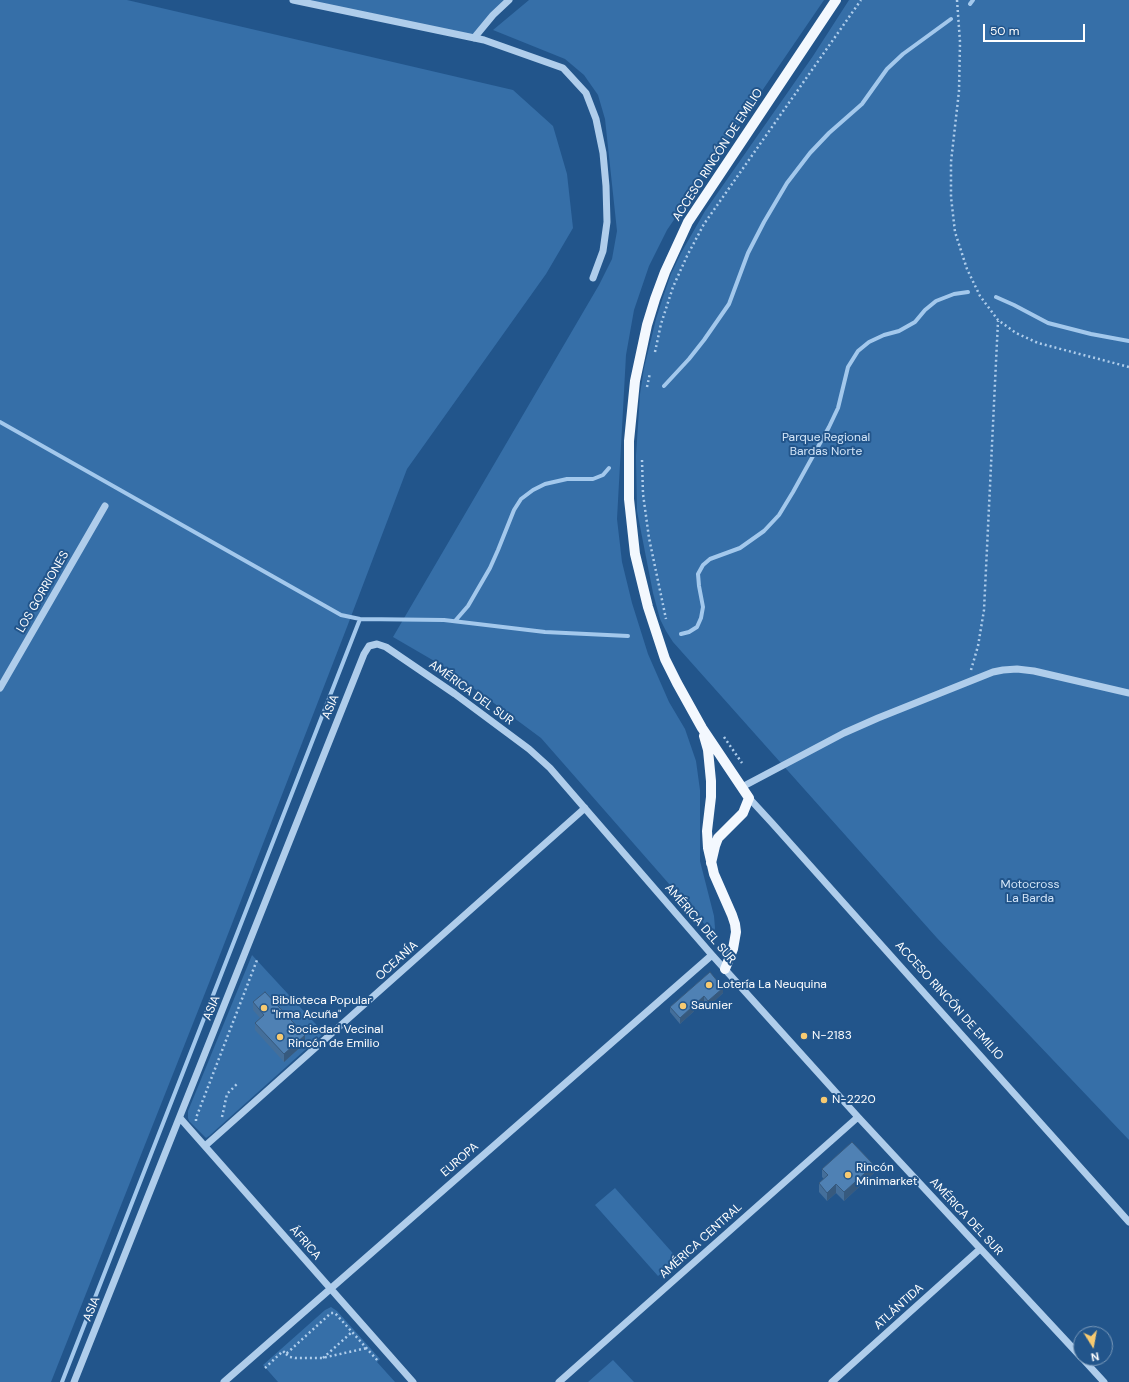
<!DOCTYPE html>
<meta charset="utf-8">
<style>
body{margin:0}
#map{position:relative;width:1129px;height:1382px;overflow:hidden;background:#22558b;font-family:"DM Sans",sans-serif}
canvas{display:block}
.north{position:absolute;left:1073px;top:1326px;width:40px;height:40px;box-sizing:border-box;background:#22558b;border:1px solid #7a99b9;border-radius:50%;rotate:169deg;font-size:11px;font-weight:700;line-height:16px;text-align:center;color:#fff}
.north::after{content:'';display:block;margin:auto;width:14px;height:18px;background:#f7ca71;clip-path:polygon(50% 0,100% 100%,50% 72%,0 100%)}
.scale{position:absolute;left:983px;top:24px;width:102px;height:18px;box-sizing:border-box;border:2px solid #fff;border-top:0;padding-left:5px;font-size:12px;line-height:14px;white-space:nowrap;color:#fff;-webkit-text-stroke:3px #22558b;paint-order:stroke}
</style>
<div id="map">
<canvas width="1129" height="1382"></canvas>
<div class="north">N</div>
<div class="scale">50 m</div>
</div>
<script>
const ctx = document.querySelector('canvas').getContext('2d');
ctx.lineJoin = 'round';
function fill(path, color) {
  ctx.fillStyle = color;
  ctx.fill(path, 'evenodd');
}
function shape(rows) {
  const path = new Path2D();
  for (const r of rows) {
    path.moveTo(r[0], r[1]);
    for (let i = 2; i < r.length; i += 2) path.lineTo(r[i], r[i + 1]);
  }
  return path;
}
function stroke(path, color, width, dash) {
  ctx.strokeStyle = color;
  ctx.lineWidth = width;
  ctx.lineCap = dash ? 'butt' : 'round';
  ctx.setLineDash(dash || []);
  ctx.stroke(path);
}
function write(font, color, halo, rows, align = 'center') {
  ctx.font = font + ' "DM Sans",sans-serif';
  ctx.lineWidth = 4;
  ctx.setLineDash([]);
  ctx.textBaseline = 'middle';
  ctx.strokeStyle = halo;
  ctx.fillStyle = color;
  for (const [text, x, y, turn = 0] of rows) {
    ctx.save();
    ctx.translate(x, y);
    ctx.rotate((+turn || 0) * Math.PI / 180);
    ctx.textAlign = isNaN(turn) ? turn : align;
    if (halo) ctx.strokeText(text, 0, 0);
    ctx.fillText(text, 0, 0);
    ctx.restore();
  }
}
const green = shape([
 [0,0,127,0,513,90,553,126,567,174,573,228,546,274,407,469,347,627,209,983,51,1382,0,1382],
 [293,0,509,0,474,38],
 [529,0,824,0,667,230,649,266,634,310,626,355,617,519,622,562,632,603,648,654,669,702,685,729,696,761,700,790,700,861,714,916,715,928,713,934,541,738,448,669,393,637,599,285,612,259,617,231,605,119,598,95,584,75,565,59,493,30],
 [849,0,1129,0,1129,1140,937,938,673,642,666,631,660,619,653,593,637,511,636,456,640,394,644,368,656,319,663,297,671,274,681,253,705,211,813,56],
 [252,955,324,1033,209,1136,206,1138,189,1121,188,1118,188,1111],
 [615,1188,678,1259,658,1276,595,1205],
 [331,1307,337,1311,380,1359,377,1362,395,1382,278,1382,263,1365,325,1310],
 [613,1360,634,1382,588,1382]
]);
const stream = shape([
 [970,4,973,0],
 [996,297,1014,305,1048,323,1091,334,1129,341],
 [664,386,689,359,704,340,729,304,748,253,764,222,787,183,810,153,829,133,862,104,887,69,903,54,951,19],
 [0,422,341,615,360,619,444,620,545,632,628,636],
 [455,621,468,606,490,568,498,550,514,510,521,499,533,490,545,484,567,479,593,479,603,475,609,468],
 [681,634,689,632,697,627,701,618,703,607,699,586,698,574,703,565,710,559,740,548,764,531,779,515,793,492,829,427,838,408,848,367,858,351,869,342,884,335,899,331,915,322,925,310,936,301,954,294,968,292],
 [62,1382,360,619]
]);
const path = shape([
 [957,0,960,42,959,91,951,162,951,197,955,232,967,269,980,296,998,320,1016,333,1038,343,1129,367],
 [655,352,661,324,673,287,687,256,704,224,861,0],
 [647,387,650,373],
 [642,460,643,494,649,538,666,619],
 [971,670,978,646,984,610,998,321],
 [724,737,742,763],
 [222,1117,227,1094,237,1084],
 [196,1121,196,1118,257,960],
 [286,1354,290,1357,295,1358,322,1358,367,1348],
 [323,1358,352,1332],
 [265,1368,283,1351,286,1354,331,1313,335,1313,378,1361]
]);
const minor = shape([
 [293,0,484,40,563,68,586,93,596,119,603,153,606,186,607,222,603,251,593,278],
 [474,38,493,15,509,0],
 [0,688,105,506],
 [742,787,844,733,878,718,993,672,1003,670,1017,669,1034,671,1129,693],
 [749,798,772,823,1129,1222],
 [180,1118,413,1382],
 [205,1146,585,808],
 [1082,1358,1104,1382],
 [74,1382,364,654,369,646,377,644,386,647,455,694,529,749,550,768,712,955,858,1117,1081,1357],
 [224,1382,712,955],
 [559,1382,858,1117],
 [832,1382,980,1249]
]);
const major = shape([
 [704,736,708,750,711,781,711,797,707,831,708,848,714,874,732,915,735,924,736,932,733,949,725,969],
 [711,863,715,846,718,838,743,813,749,798,702,728,677,683,665,659,648,607,635,554,629,499,629,441,635,381,647,325,655,299,665,272,688,222,836,0]
]);
const wall = shape([
 [710,972,723,993,708,1007,704,1002,680,1024,670,1012,670,1007],
 [253,1002,305,1043,284,1062,255,1030,255,1023,260,1018,253,1010],
 [822,1169,874,1173,844,1201,836,1193,827,1201,819,1192,819,1183,824,1179,822,1177]
]);
const shadedWall = shape([
 [723,988,723,993,708,1007,708,1001],
 [704,996,704,1002,680,1024,680,1018],
 [305,1035,305,1043,284,1062,284,1054],
 [874,1165,874,1173,844,1201,844,1192],
 [836,1184,836,1193,827,1201,827,1193]
]);
const building = shape([
 [710,972,723,988,708,1001,704,996,680,1018,670,1007,710,972],
 [265,992,305,1035,284,1054,255,1023,264,1015,253,1002,265,992],
 [852,1142,874,1165,844,1192,836,1184,827,1193,819,1183,828,1175,822,1169,852,1142]
]);
const markers = [
 [709,985,4,"#f7ca71"],
 [683,1006,4,"#f7ca71"],
 [264,1008,4,"#f7ca71"],
 [804,1036,4,"#f7ca71"],
 [280,1037,4,"#f7ca71"],
 [824,1100,4,"#f7ca71"],
 [848,1175,4,"#f7ca71"]
];
const streetNames = [
 ["ACCESO RINCÓN DE EMILIO",718,155,-57],
 ["LOS GORRIONES",43,592,-60],
 ["AMÉRICA DEL SUR",471,693,36],
 ["ASIA",331,707,-68],
 ["AMÉRICA DEL SUR",700,924,49],
 ["OCEANÍA",397,961,-42],
 ["ACCESO RINCÓN DE EMILIO",949,1001,48],
 ["ASIA",212,1008,-68],
 ["EUROPA",460,1160,-41],
 ["AMÉRICA DEL SUR",966,1217,47],
 ["AMÉRICA CENTRAL",701,1241,-42],
 ["ÁFRICA",305,1243,49],
 ["ATLÁNTIDA",899,1307,-42],
 ["ASIA",92,1309,-68]
];
const parkNames = [
 ["Parque Regional",826,438],
 ["Bardas Norte",826,452],
 ["Motocross",1030,885],
 ["La Barda",1030,899]
];
const poiNames = [
 ["Lotería La Neuquina",717,985],
 ["Biblioteca Popular",272,1001],
 ["\"Irma Acuña\"",272,1015],
 ["Saunier",691,1006],
 ["Sociedad Vecinal",288,1030],
 ["Rincón de Emilio",288,1044],
 ["N-2183",812,1036],
 ["N-2220",832,1100],
 ["Rincón",856,1168],
 ["Minimarket",856,1182]
];
fill(green, '#366fa8');
stroke(stream, '#a3c8ec', 4);
stroke(path, '#afcdeb', 2.5, [2, 3]);
stroke(minor, '#afcdeb', 7);
stroke(major, '#f3f8fe', 10);
fill(wall, '#446f9b');
fill(shadedWall, '#375a7e');
fill(building, '#4f81b4');
stroke(building, '#375a7e', 1);
for (const [x, y, r, color] of markers) {
  const dot = new Path2D();
  dot.arc(x, y, r, 0, 2 * Math.PI);
  ctx.fillStyle = color;
  ctx.fill(dot);
  stroke(dot, '#22558b', 1.5);
}
write('12px', '#fff', '#22558b', streetNames);
write('12px', '#d4e6f8', '#22558b', parkNames);
write('12px', '#fff', '#22558b', poiNames, 'left');
</script>
